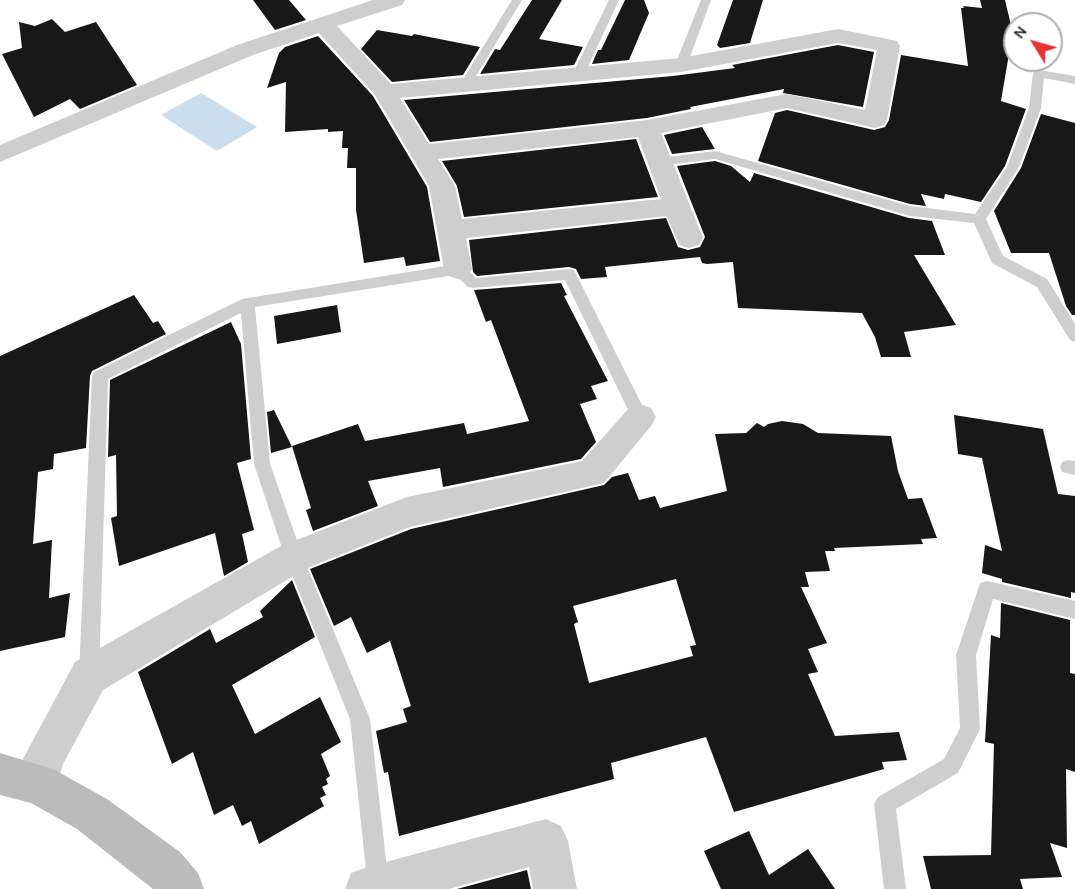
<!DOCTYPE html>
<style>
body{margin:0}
#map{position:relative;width:1075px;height:889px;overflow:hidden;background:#fff;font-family:Karla,sans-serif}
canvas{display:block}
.north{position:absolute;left:1003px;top:12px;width:60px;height:60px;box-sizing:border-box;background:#fff;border:2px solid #adadad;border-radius:50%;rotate:307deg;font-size:16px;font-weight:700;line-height:24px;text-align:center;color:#313131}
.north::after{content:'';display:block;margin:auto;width:21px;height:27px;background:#eb3032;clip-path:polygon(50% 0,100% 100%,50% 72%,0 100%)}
</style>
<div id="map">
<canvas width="1075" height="889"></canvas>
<div class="north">N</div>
</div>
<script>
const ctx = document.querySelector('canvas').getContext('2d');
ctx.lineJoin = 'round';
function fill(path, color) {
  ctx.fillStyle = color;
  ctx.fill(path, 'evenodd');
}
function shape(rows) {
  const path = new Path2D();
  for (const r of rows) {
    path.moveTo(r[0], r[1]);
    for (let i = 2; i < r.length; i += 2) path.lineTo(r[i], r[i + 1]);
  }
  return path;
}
const water = shape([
 [201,93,257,127,217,151,161,115]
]);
const building = shape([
 [253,0,289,0,306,20,275,30],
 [532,0,562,0,539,39,583,47,574,65,480,74,495,49,500,50],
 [625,0,644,0,649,13,629,60,592,64,598,50,601,50],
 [733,0,763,0,750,43,720,48,717,45],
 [980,0,1005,0,1014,38,1005,37,1009,54,1001,101,1026,109,1005,166,981,202,945,194,944,199,921,194,926,206,910,204,758,161,775,113,787,110,874,130,885,127,889,120,901,55,968,66,961,8,964,8,963,6,982,8],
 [52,19,65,32,96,22,137,85,80,109,70,99,34,117,2,54,22,48,19,22,35,26],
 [377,30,412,36,414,34,480,47,463,75,392,82,361,49],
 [318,36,373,96,427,187,440,261,406,266,404,257,364,263,356,210,356,168,347,168,348,148,342,148,343,131,328,132,328,129,285,132,286,82,267,88,279,53,285,47],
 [838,45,874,52,863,107,783,93,784,89,690,107,691,109,647,118,430,142,404,100,673,76,735,68,732,65],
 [1041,114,1075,123,1075,315,1072,315,1066,306,1049,253,1011,253,994,211,1021,168],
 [702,127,715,149,672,154,664,135],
 [636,139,658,197,464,217,457,186,442,161],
 [715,161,731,166,750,182,754,173,909,218,932,221,945,255,914,255,956,325,904,332,911,357,881,357,875,337,862,313,738,308,733,262,707,264,702,263,700,257,605,267,607,277,581,279,576,269,569,267,477,276,473,272,469,240,666,218,678,247,688,250,700,247,705,237,677,166],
 [561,283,567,295,564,296,608,381,591,386,597,399,580,404,596,442,581,459,443,487,440,468,368,481,378,506,313,531,306,510,311,508,292,446,358,424,365,441,464,423,467,434,529,421,491,320,486,322,474,290],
 [134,295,153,323,158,321,166,334,92,371,90,376,86,448,54,454,53,469,38,472,33,544,52,540,49,598,70,593,65,637,0,651,0,356],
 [337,305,341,332,277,344,274,316],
 [231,322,241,344,251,459,237,463,254,530,242,534,248,562,224,576,215,533,119,566,111,518,117,516,116,455,108,457,110,380],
 [274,410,292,447,271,453,267,412],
 [954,415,1043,429,1058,494,1075,496,1075,593,1071,592,1071,598,1002,582,1002,579,982,573,985,545,1002,551,982,458,958,454],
 [782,421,803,424,818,433,891,436,898,471,908,499,922,498,937,538,921,539,923,544,834,548,835,551,825,551,830,571,805,572,809,587,801,587,827,643,808,649,818,672,808,674,835,736,899,732,907,760,882,762,884,769,734,812,706,737,611,763,614,779,399,836,388,772,384,773,376,731,407,722,403,709,411,706,390,641,367,653,351,617,334,626,310,569,411,529,604,485,612,477,628,473,639,500,655,496,660,508,727,491,715,434,746,433,757,423,764,427,768,424],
 [676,579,696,645,690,646,693,656,589,683,574,624,578,622,573,606],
 [292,580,315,637,232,685,255,734,320,697,341,742,321,754,330,776,326,779,328,784,322,787,326,795,320,798,324,806,259,844,251,821,242,826,233,805,214,815,193,752,172,764,138,672,210,629,216,643,263,617,260,611],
 [1001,603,1070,620,1070,673,1075,674,1075,772,1066,769,1067,848,1050,843,1062,877,1020,879,1023,889,931,889,923,856,991,855,994,744,985,742,991,635,1000,638],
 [749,831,769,875,808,849,835,889,721,889,704,851],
 [527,870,531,889,457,889]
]);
const lane = shape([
 [512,0,522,0,470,86,462,86,460,84,512,0],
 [609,0,619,0,585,73,583,75,575,75,573,73,609,0],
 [701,0,711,0,687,65,681,68,677,67,675,65,701,0],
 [1039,70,1075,76,1075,84,1044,78,1041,108,1019,167,986,219,1003,256,1047,279,1075,324,1075,342,1070,340,1037,287,992,263,974,223,910,216,715,159,660,166,654,162,660,158,715,151,910,206,975,214,1007,167,1029,108,1033,73,1039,70],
 [458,264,463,265,476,278,569,269,574,270,648,417,646,422,640,424,634,422,565,280,473,288,468,287,455,275,255,307,270,464,303,557,370,719,389,886,388,889,368,889,350,719,285,557,254,464,241,313,108,379,99,675,96,682,89,685,82,682,79,675,92,376,94,372,242,299,458,264],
 [1068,460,1075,461,1075,475,1062,472,1060,467,1062,462,1068,460],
 [987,581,1075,601,1075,619,993,599,976,655,980,729,958,773,896,809,906,889,884,889,874,804,878,797,944,759,960,728,956,655,980,583,987,581]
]);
const street = shape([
 [373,0,405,0,402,5,337,26,391,84,681,58,838,29,897,41,900,46,887,120,884,125,875,128,787,108,661,133,703,238,699,245,689,248,679,245,667,216,466,238,472,269,468,276,458,279,448,276,444,269,429,186,375,95,319,33,253,55,0,162,0,145,237,45,373,0],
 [838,43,877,50,865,110,787,94,647,120,429,144,400,98,681,72,838,43],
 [638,137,661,199,462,219,455,186,438,159,638,137],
 [640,404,651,408,656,417,651,426,604,483,410,527,307,568,103,690,63,764,53,799,38,805,23,799,17,784,23,759,75,662,281,546,407,497,582,461,629,408,640,404],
 [546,819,561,826,568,841,577,889,533,889,529,867,449,889,345,889,351,873,367,867,546,819]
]);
const secondary = shape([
 [0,753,53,769,107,799,180,852,198,873,204,889,153,889,77,829,31,803,0,795,0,753]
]);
fill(water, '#cbdeee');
fill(building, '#181818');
fill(lane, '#cecece');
fill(street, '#cecece');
fill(secondary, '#bbb');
</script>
